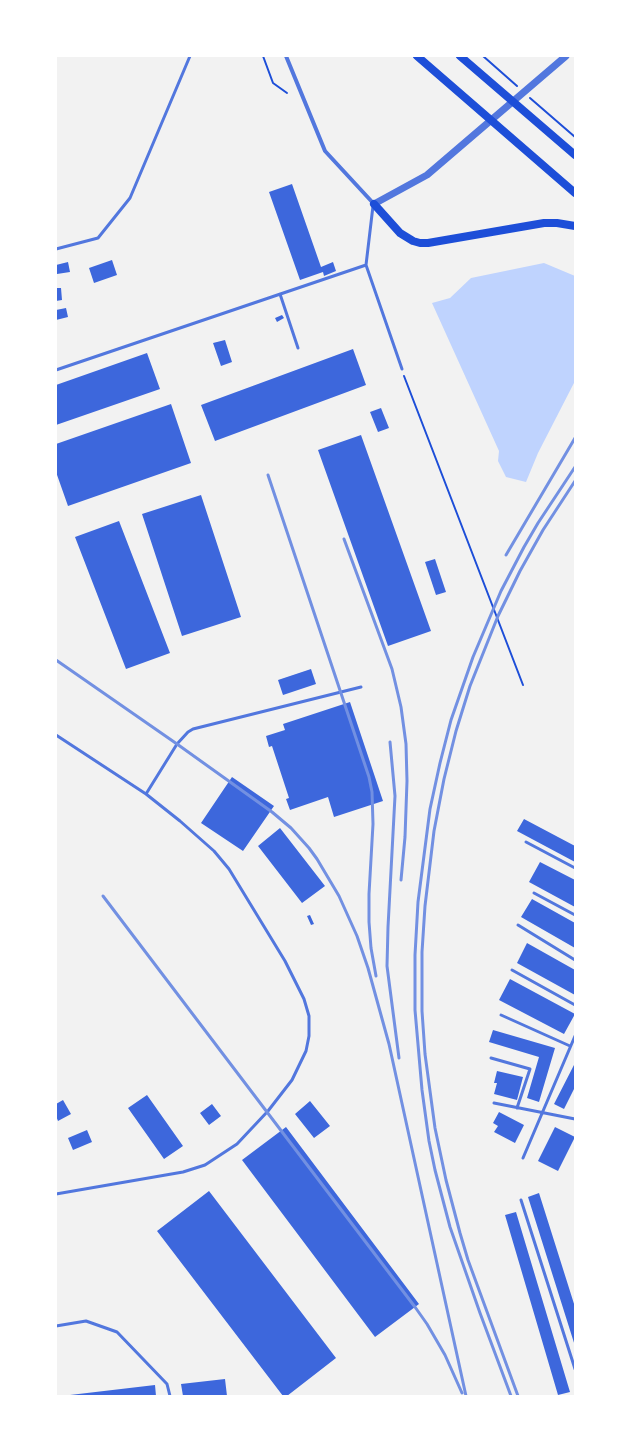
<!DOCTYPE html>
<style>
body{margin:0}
#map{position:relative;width:631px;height:1452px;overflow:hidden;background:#f2f2f2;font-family:Roboto,sans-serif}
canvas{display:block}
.frame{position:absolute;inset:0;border:57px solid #fff;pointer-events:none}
</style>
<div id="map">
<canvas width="631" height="1452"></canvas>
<div class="frame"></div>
</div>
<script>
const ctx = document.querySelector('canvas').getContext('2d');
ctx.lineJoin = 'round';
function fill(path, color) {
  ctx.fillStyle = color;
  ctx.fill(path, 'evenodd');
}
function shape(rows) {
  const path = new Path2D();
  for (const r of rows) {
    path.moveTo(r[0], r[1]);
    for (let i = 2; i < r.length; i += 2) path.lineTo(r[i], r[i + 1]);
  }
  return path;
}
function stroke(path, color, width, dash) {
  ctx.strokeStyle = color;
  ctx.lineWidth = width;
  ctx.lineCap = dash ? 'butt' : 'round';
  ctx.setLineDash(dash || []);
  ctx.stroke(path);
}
const water = shape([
 [544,263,575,276,575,381,538,453,526,482,506,477,498,461,499,451,432,303,450,298,471,278]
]);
const building = shape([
 [292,184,321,267,333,262,336,271,324,276,323,272,300,280,269,192],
 [112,260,117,275,94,283,89,268],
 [68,262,70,272,57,274,56,265],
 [56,288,61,288,62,300,56,301],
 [66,308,68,317,56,320,56,310],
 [282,315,284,318,277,322,275,318],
 [225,340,232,362,221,366,213,343],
 [353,349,366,385,215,441,201,405],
 [147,353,160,389,56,425,56,385],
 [171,404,191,463,68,506,56,472,56,444],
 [381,408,389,428,378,432,370,412],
 [361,435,431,631,388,646,318,450],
 [201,495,241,617,182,636,142,514],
 [119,521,170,653,126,669,75,537],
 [435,559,446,592,436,595,425,562],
 [311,669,316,684,283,695,278,680],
 [350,702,383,801,334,817,328,797,290,810,286,799,289,798,272,746,269,747,266,736,285,730,283,724],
 [232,777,274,806,243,851,201,823],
 [524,819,575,846,575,862,517,831],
 [280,828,325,886,302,903,258,846],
 [540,862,575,880,575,907,529,882],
 [532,899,575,923,575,948,521,917],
 [310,915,314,924,311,925,307,916],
 [527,943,575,970,575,995,517,963],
 [510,979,575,1014,564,1034,499,1000],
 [493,1030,555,1048,539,1102,527,1098,539,1057,489,1042],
 [575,1063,575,1087,564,1109,554,1104],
 [497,1071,523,1077,517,1100,494,1094,497,1083,494,1083],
 [147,1095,183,1146,164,1159,128,1108],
 [63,1100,71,1114,58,1121,56,1116,56,1104],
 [310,1101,330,1126,314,1138,295,1114],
 [212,1104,221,1116,209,1125,200,1113],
 [499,1112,524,1125,515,1143,494,1132,498,1126,493,1123],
 [286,1127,419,1304,375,1337,242,1160],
 [555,1127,575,1137,558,1171,538,1161],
 [87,1130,92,1142,73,1150,68,1138],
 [209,1191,336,1358,287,1396,283,1396,157,1231],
 [539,1193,575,1307,575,1346,528,1197],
 [516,1212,570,1392,558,1395,505,1215],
 [225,1379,227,1396,183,1396,181,1384],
 [155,1385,156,1396,70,1396,70,1395]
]);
const path = shape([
 [263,56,273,83,287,93],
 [483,56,517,86],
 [530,98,575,137],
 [404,376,523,685]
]);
const service = shape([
 [373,206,366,265,402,369],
 [56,249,98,238,130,198,190,56],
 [280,294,298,348],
 [56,370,366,265],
 [56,735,146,794,180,821,214,851,229,869,285,961,304,999,309,1016,309,1036,306,1051,292,1080,268,1111,237,1144,205,1165,183,1172,56,1194],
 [146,794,177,744,188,732,193,729,361,687],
 [526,842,575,868],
 [534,893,575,915],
 [518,925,575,960],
 [512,970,575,1005],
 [501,1015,570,1046],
 [491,1058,530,1069,517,1108],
 [494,1103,575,1119],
 [523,1158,575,1036],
 [521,1200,575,1369],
 [56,1326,86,1321,117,1332,167,1384,170,1396]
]);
const minor = shape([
 [286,56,325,151,374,204]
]);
const tertiary = shape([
 [374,204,427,175,566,56]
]);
const secondary = shape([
 [417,56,575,193],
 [460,56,575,155],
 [374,204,400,233,413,241,420,243,428,243,544,223,557,223,575,226]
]);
const rail = shape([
 [268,475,369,777,372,792,373,824,369,894,369,922,371,948,376,976],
 [344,539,392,669,401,707,406,744,407,781,405,837,401,880],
 [506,555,575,438],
 [56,660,177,744,272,812,291,828,309,848,317,859,339,896,357,936,368,968,389,1044,466,1396],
 [390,742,395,796,388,927,387,966,399,1058],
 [103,896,415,1307,427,1324,445,1355,462,1393],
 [511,1396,480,1313,450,1227,435,1170,429,1141,422,1090,415,1010,415,955,418,902,430,809,440,763,451,720,473,657,501,591,524,547,538,523,575,467],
 [518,1396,468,1260,460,1233,446,1180,435,1128,425,1054,422,1011,422,952,425,906,434,831,444,779,456,731,470,686,498,616,520,571,543,530,575,481]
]);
fill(water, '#bfd3fe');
fill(building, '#3d67dc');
stroke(path, '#1d4ed8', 2);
stroke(service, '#5277de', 3);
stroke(minor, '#5277de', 4);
stroke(tertiary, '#5277de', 7);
stroke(secondary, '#1d4ed8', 8);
stroke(rail, '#7290e2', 3);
</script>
